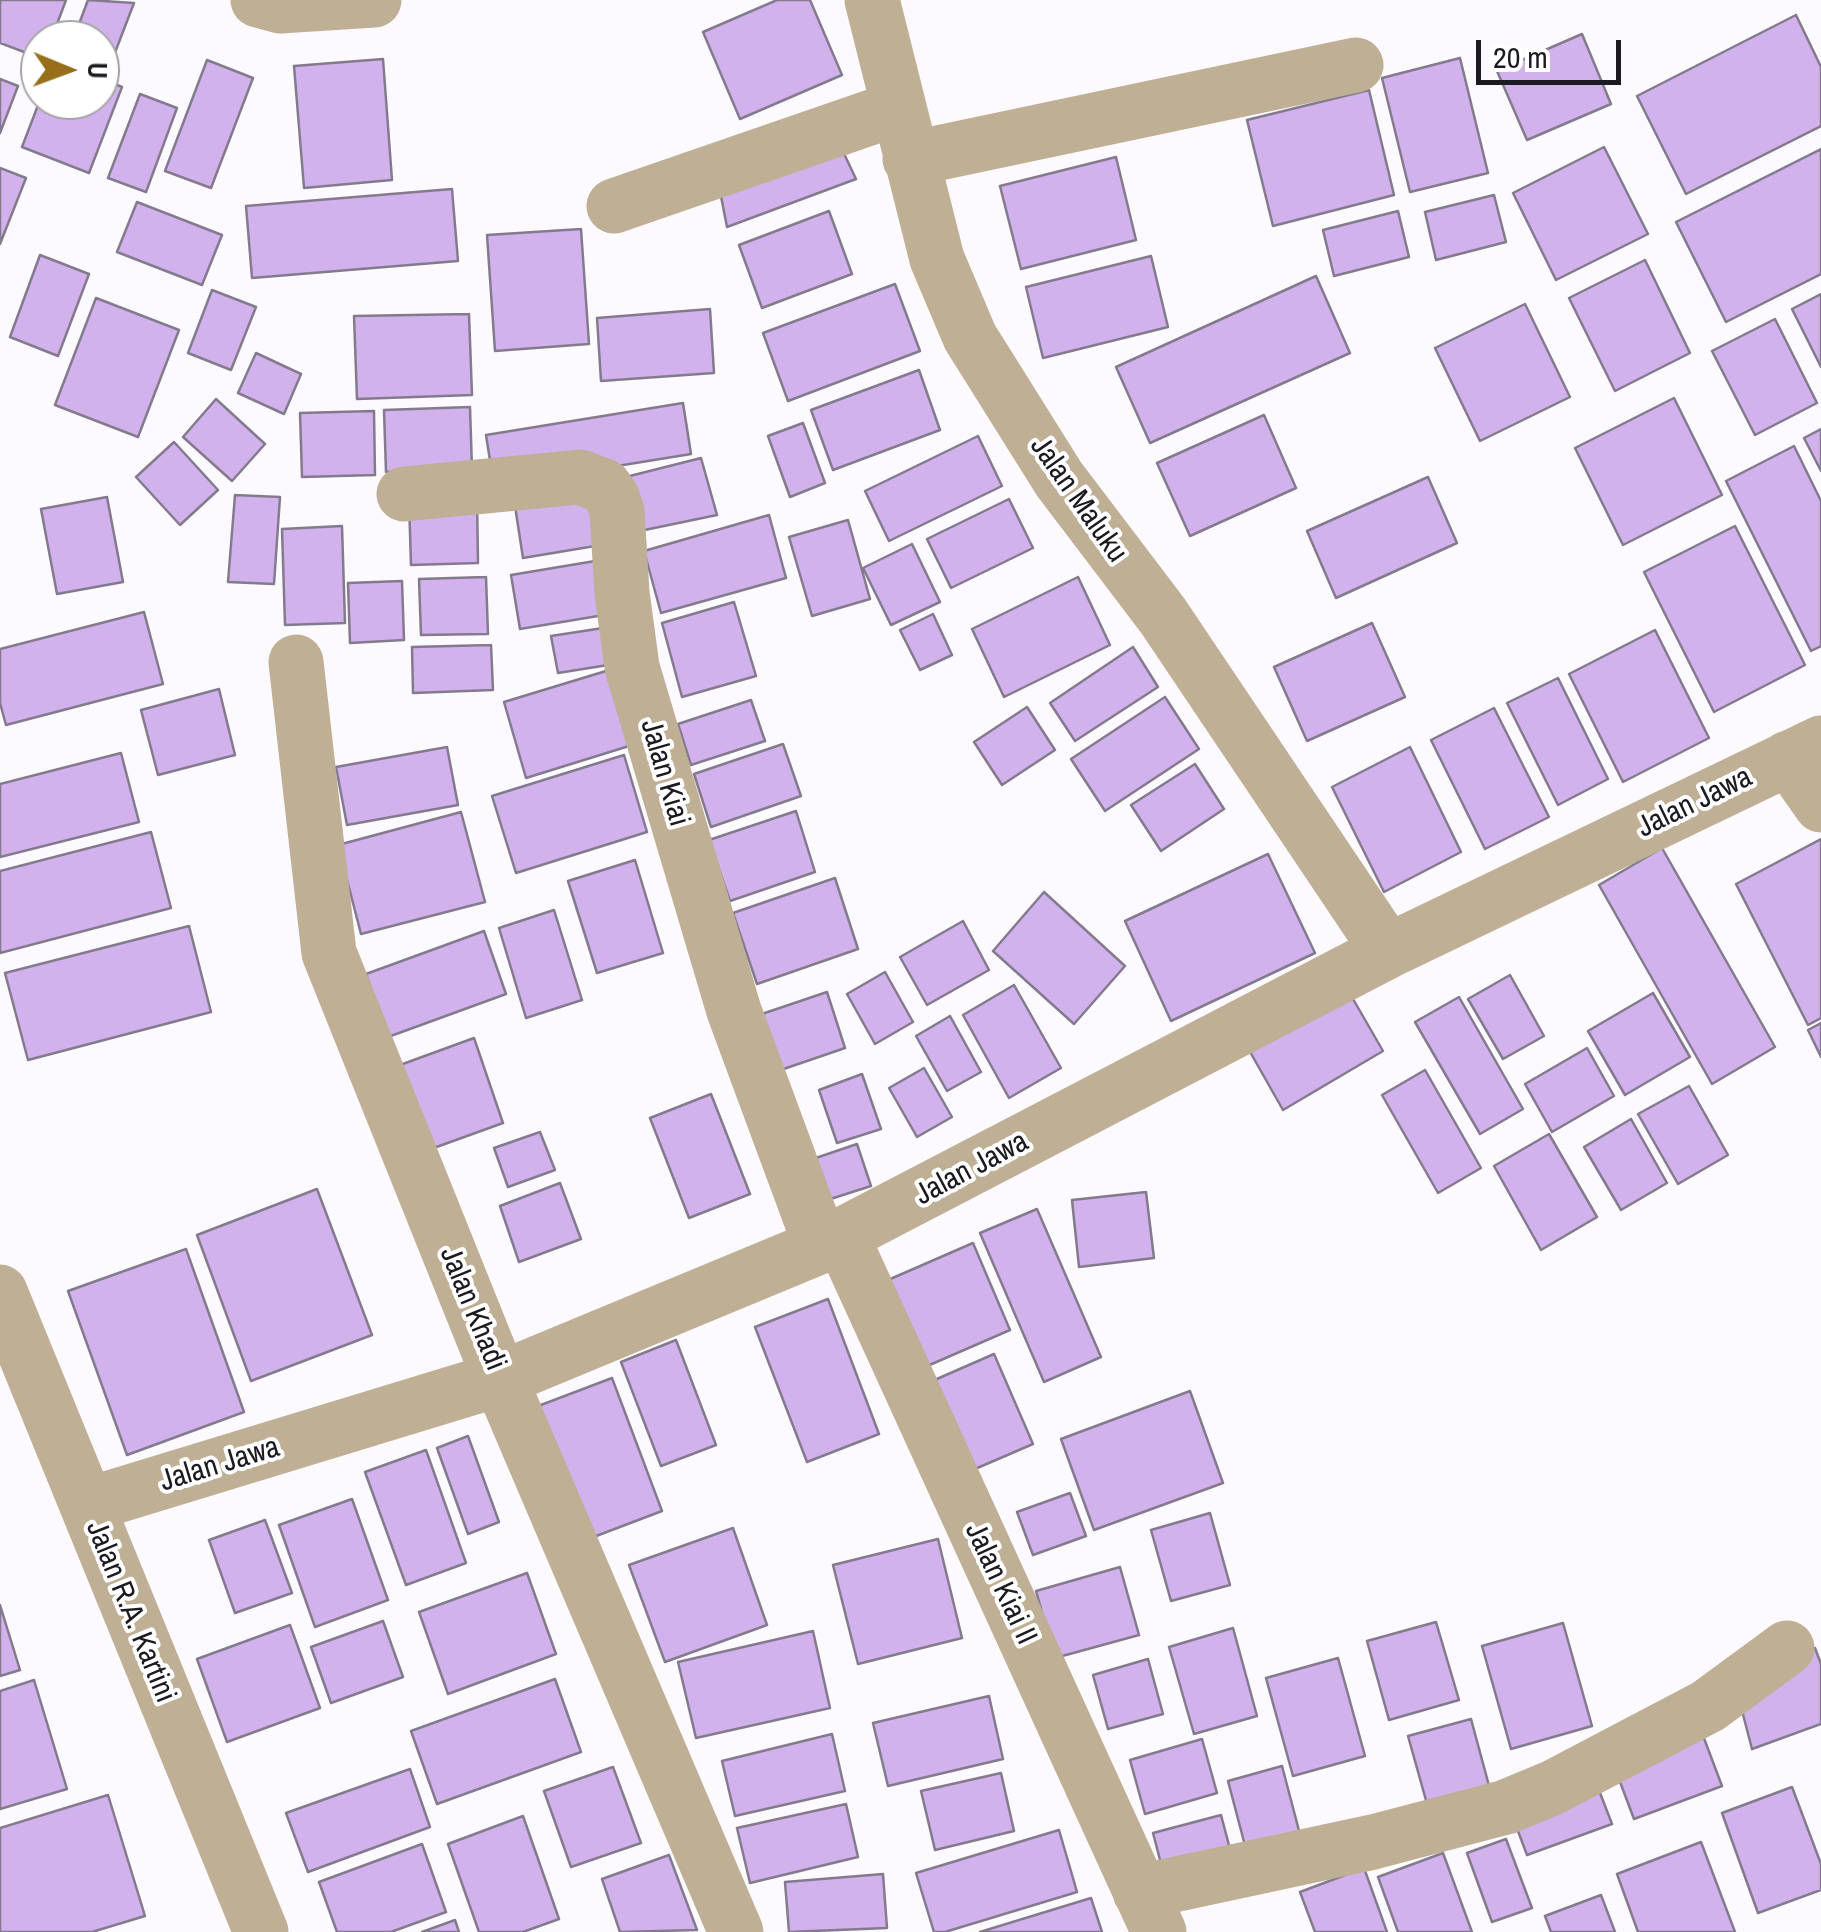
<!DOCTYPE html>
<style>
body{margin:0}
#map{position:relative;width:1821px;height:1932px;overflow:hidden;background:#fcfafe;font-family:"Archivo Narrow",sans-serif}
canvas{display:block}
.north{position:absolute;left:20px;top:20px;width:100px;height:100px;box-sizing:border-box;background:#fff;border:2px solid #a5a3a6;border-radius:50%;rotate:91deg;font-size:28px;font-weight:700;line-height:40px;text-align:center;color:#1d1921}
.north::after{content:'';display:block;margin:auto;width:35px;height:45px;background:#976f1a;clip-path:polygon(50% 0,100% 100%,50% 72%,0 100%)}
.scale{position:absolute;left:1476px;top:40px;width:145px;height:45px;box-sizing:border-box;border:5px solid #1d1921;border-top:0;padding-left:12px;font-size:30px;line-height:35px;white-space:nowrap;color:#1d1921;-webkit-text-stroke:8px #fff;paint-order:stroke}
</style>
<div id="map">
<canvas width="1821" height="1932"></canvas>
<div class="north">U</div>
<div class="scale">20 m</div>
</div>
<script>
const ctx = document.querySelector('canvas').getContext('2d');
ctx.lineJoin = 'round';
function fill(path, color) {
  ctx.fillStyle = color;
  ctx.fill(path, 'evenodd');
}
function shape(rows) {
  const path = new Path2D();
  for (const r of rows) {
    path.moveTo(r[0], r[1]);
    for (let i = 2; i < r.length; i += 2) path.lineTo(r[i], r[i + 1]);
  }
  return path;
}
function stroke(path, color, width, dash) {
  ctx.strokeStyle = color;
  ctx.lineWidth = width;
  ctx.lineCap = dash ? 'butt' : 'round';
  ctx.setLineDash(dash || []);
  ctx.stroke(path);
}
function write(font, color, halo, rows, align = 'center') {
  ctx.font = font + ' "Archivo Narrow",sans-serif';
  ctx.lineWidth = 8;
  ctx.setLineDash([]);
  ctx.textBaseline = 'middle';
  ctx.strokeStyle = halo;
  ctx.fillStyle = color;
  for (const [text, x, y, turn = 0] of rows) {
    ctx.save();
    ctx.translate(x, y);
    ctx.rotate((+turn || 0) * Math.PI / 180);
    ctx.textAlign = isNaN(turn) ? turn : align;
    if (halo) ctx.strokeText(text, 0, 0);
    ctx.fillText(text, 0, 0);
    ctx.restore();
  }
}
const building = shape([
 [0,0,66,0,51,40,40,40,40,58,0,43,0,0],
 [88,0,134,3,111,63,100,58,100,40,73,40,88,0],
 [777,0,810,0,842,75,740,119,703,32,777,0],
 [1796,15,1821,67,1821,126,1686,194,1637,96,1796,15],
 [1582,34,1611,104,1527,140,1497,71,1582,34],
 [1460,58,1488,173,1410,192,1382,78,1460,58],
 [383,59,392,180,304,188,294,66,383,59],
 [207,60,253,78,211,188,165,171,207,60],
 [100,78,122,87,89,173,22,147,40,100,100,100,100,78],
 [0,79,18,86,0,133,0,79],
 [1369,90,1394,195,1273,226,1247,120,1369,90],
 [140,94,177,108,146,192,108,178,140,94],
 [838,141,856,179,727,227,719,186,838,141],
 [1604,147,1648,234,1556,280,1513,193,1604,147],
 [1821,149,1821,274,1726,322,1676,222,1821,149],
 [1116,157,1136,240,1021,269,1000,186,1116,157],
 [0,168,26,178,0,244,0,168],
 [452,189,458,261,252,278,246,206,452,189],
 [1494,195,1506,242,1436,260,1425,212,1494,195],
 [137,202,222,235,202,285,117,252,137,202],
 [829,211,852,274,762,308,739,245,829,211],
 [1398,211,1409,257,1334,276,1323,230,1398,211],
 [581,229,589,344,495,351,487,235,581,229],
 [40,255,89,274,58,356,10,337,40,255],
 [1151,256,1168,327,1043,358,1026,287,1151,256],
 [1645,260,1690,353,1615,391,1569,298,1645,260],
 [1316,276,1350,353,1150,443,1116,367,1316,276],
 [895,284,920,351,788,401,763,333,895,284],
 [212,290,256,307,231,370,188,353,212,290],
 [1821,294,1821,367,1792,309,1821,294],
 [96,298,179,330,138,437,55,405,96,298],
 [1525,304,1570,397,1480,441,1435,348,1525,304],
 [710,309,714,373,601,381,597,318,710,309],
 [469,314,472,395,357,399,354,316,469,314],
 [1775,319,1817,403,1755,435,1712,351,1775,319],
 [256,353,301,374,284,414,238,393,256,353],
 [919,370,940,430,833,470,811,410,919,370],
 [1674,398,1722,495,1623,545,1575,448,1674,398],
 [216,399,265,444,232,481,183,437,216,399],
 [683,403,691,454,494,486,486,435,683,403],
 [470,407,472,469,386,472,384,410,470,407],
 [374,411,375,475,302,477,300,413,374,411],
 [1264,415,1296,488,1190,536,1157,463,1264,415],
 [803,423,825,483,790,497,768,436,803,423],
 [1821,429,1821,471,1804,438,1821,429],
 [978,436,1002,486,889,541,865,491,978,436],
 [174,442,218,490,180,525,136,477,174,442],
 [1794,446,1821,501,1821,646,1811,651,1726,481,1794,446],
 [701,458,717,515,635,532,618,479,701,458],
 [1428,477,1457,543,1336,598,1307,531,1428,477],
 [592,493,601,545,523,558,515,506,592,493],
 [235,495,280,497,274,584,228,582,235,495],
 [107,497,123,582,57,594,41,509,107,497],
 [477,499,478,563,411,565,409,501,477,499],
 [1009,499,1033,548,951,588,927,539,1009,499],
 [769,515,786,578,661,613,644,551,769,515],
 [848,520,870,599,812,616,789,537,848,520],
 [342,526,345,623,285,625,282,529,342,526],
 [1735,526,1805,665,1714,712,1644,572,1735,526],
 [912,544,940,602,891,625,863,568,912,544],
 [601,560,610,614,520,629,511,575,601,560],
 [486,577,488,634,421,635,419,579,486,577],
 [1078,577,1110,645,1004,697,972,629,1078,577],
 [402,581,404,640,350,643,348,583,402,581],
 [734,602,756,676,682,697,662,623,734,602],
 [144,612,163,684,6,725,0,703,0,649,144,612],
 [933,614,952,655,920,670,900,630,933,614],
 [1372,623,1405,697,1307,741,1274,667,1372,623],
 [603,628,608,665,558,673,551,636,603,628],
 [1655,630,1709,738,1623,782,1569,674,1655,630],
 [491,645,493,690,413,693,412,647,491,645],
 [1133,647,1158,687,1075,741,1050,703,1133,647],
 [606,671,629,746,526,778,504,702,606,671],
 [1558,678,1608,779,1558,805,1507,703,1558,678],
 [219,689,235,755,158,775,141,710,219,689],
 [1165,697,1199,749,1105,811,1071,759,1165,697],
 [751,700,765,741,691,765,678,724,751,700],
 [1027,707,1055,750,1002,785,974,742,1027,707],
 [1494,708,1549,817,1485,849,1431,740,1494,708],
 [783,744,801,796,711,827,694,774,783,744],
 [447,747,458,805,347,825,336,767,447,747],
 [1410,747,1461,852,1384,892,1332,787,1410,747],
 [121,753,139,822,0,857,0,784,121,753],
 [624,755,647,832,516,873,492,796,624,755],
 [1195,764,1224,809,1161,851,1131,805,1195,764],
 [796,811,815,872,730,901,709,840,796,811],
 [461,812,485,902,361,934,338,845,461,812],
 [151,832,171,908,0,953,0,871,151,832],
 [1821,839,1821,1018,1808,1025,1736,884,1821,839],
 [1662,848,1775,1047,1712,1084,1599,885,1662,848],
 [1268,854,1315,953,1171,1021,1125,921,1268,854],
 [635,860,663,953,597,973,568,881,635,860],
 [835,878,858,949,757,984,733,913,835,878],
 [1044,892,1125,966,1074,1024,993,951,1044,892],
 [554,910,582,1000,526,1018,499,928,554,910],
 [963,921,989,970,927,1005,900,957,963,921],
 [189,926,211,1012,28,1060,5,973,189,926],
 [484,931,506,994,388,1037,366,974,484,931],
 [885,972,913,1022,875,1044,847,994,885,972],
 [1510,975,1544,1036,1503,1059,1468,999,1510,975],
 [1014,985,1061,1068,1009,1098,963,1015,1014,985],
 [1345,985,1383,1051,1283,1110,1245,1043,1345,985],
 [827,992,845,1048,769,1074,750,1018,827,992],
 [1653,993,1690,1057,1625,1095,1588,1031,1653,993],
 [1459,997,1523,1109,1480,1134,1415,1022,1459,997],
 [950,1016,981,1072,947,1091,916,1036,950,1016],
 [1821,1023,1821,1057,1808,1030,1821,1023],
 [474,1038,503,1123,431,1149,400,1065,474,1038],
 [1587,1048,1614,1096,1552,1132,1525,1084,1587,1048],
 [924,1068,952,1117,917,1137,889,1088,924,1068],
 [1425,1070,1481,1168,1438,1193,1382,1095,1425,1070],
 [862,1074,881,1129,837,1143,819,1090,862,1074],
 [1689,1086,1728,1155,1678,1184,1638,1114,1689,1086],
 [711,1094,750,1194,689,1218,650,1118,711,1094],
 [1631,1119,1667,1183,1621,1210,1584,1147,1631,1119],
 [540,1132,555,1170,508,1187,494,1148,540,1132],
 [1549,1134,1597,1217,1541,1250,1494,1166,1549,1134],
 [857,1144,871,1186,818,1203,804,1162,857,1144],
 [560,1183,581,1239,519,1262,500,1206,560,1183],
 [317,1189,372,1335,251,1381,197,1235,317,1189],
 [1146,1192,1154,1258,1079,1267,1072,1200,1146,1192],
 [1037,1209,1101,1357,1044,1382,980,1233,1037,1209],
 [973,1243,1010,1330,925,1367,888,1280,973,1243],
 [186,1249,244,1412,127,1455,68,1291,186,1249],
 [828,1299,879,1434,807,1462,755,1327,828,1299],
 [676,1340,716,1445,661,1466,621,1362,676,1340],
 [994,1354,1033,1444,968,1472,930,1382,994,1354],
 [612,1378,662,1511,583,1541,533,1408,612,1378],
 [1190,1391,1223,1483,1094,1530,1061,1439,1190,1391],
 [468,1436,499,1522,468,1534,437,1448,468,1436],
 [426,1450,466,1563,406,1585,365,1472,426,1450],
 [1070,1493,1086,1536,1033,1555,1017,1512,1070,1493],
 [352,1499,388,1600,315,1627,279,1525,352,1499],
 [1210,1513,1230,1585,1171,1601,1151,1530,1210,1513],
 [265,1520,292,1593,235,1613,209,1540,265,1520],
 [733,1528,767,1625,665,1662,629,1565,733,1528],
 [938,1539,962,1638,858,1664,833,1565,938,1539],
 [1120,1567,1139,1635,1055,1658,1036,1591,1120,1567],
 [527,1573,556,1654,448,1694,419,1612,527,1573],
 [0,1605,20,1670,0,1676,0,1605],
 [383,1621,403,1677,331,1703,311,1647,383,1621],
 [1436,1622,1459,1700,1389,1720,1367,1641,1436,1622],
 [1563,1623,1592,1726,1511,1749,1482,1646,1563,1623],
 [290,1625,320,1708,227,1742,197,1659,290,1625],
 [1233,1628,1257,1716,1194,1734,1169,1647,1233,1628],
 [813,1631,830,1708,696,1738,678,1662,813,1631],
 [1815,1648,1821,1664,1821,1724,1752,1749,1739,1699,1815,1648],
 [1338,1658,1365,1756,1293,1776,1266,1678,1338,1658],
 [1148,1659,1163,1714,1108,1729,1093,1675,1148,1659],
 [555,1679,581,1752,437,1804,411,1731,555,1679],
 [34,1680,67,1789,0,1809,0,1691,34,1680],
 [989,1696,1003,1759,888,1786,873,1723,989,1696],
 [1471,1719,1491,1793,1429,1811,1408,1736,1471,1719],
 [1699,1725,1722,1786,1634,1819,1611,1758,1699,1725],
 [832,1734,845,1791,735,1816,722,1761,832,1734],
 [1202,1739,1217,1793,1145,1814,1130,1760,1202,1739],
 [1282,1766,1302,1842,1248,1857,1228,1781,1282,1766],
 [613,1767,641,1843,571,1867,544,1791,613,1767],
 [410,1769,430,1827,308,1872,286,1813,410,1769],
 [1001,1773,1014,1831,935,1850,921,1791,1001,1773],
 [1597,1785,1612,1824,1527,1855,1513,1818,1597,1785],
 [1792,1787,1821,1864,1821,1890,1758,1913,1722,1813,1792,1787],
 [108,1795,145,1916,92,1932,0,1932,0,1828,108,1795],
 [846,1804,858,1857,750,1883,737,1828,846,1804],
 [1221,1815,1234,1864,1166,1883,1153,1833,1221,1815],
 [523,1816,559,1919,523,1932,479,1932,448,1844,523,1816],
 [1059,1830,1077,1892,945,1932,934,1932,916,1873,1059,1830],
 [1506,1839,1532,1908,1492,1922,1467,1853,1506,1839],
 [1701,1842,1735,1932,1638,1932,1617,1874,1701,1842],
 [422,1844,446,1912,391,1932,337,1932,319,1882,422,1844],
 [1443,1853,1472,1932,1398,1932,1378,1877,1443,1853],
 [669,1855,697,1930,620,1932,602,1879,669,1855],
 [1364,1868,1387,1932,1315,1932,1300,1892,1364,1868],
 [883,1874,887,1928,789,1932,785,1882,883,1874],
 [1601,1895,1615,1932,1551,1932,1545,1916,1601,1895],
 [1091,1898,1102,1932,980,1932,1091,1898],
 [455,1920,459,1932,422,1932,455,1920]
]);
const minor = shape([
 [258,0,280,6,374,0],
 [872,0,937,259,970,337,1059,479,1163,616,1388,951],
 [910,159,1356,65],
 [614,206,898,108],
 [404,494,580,477,604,486,612,497,617,511,622,593,632,667,734,1011,821,1246],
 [296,662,329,953,500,1379,736,1932],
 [1788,758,1821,805],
 [842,1237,1159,1932],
 [0,1292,261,1932],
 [87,1505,500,1379,821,1246,1388,951,1821,743],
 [1140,1892,1373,1842,1506,1807,1552,1788,1708,1706,1787,1648]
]);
const streetNames = [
 ["Jalan Maluku",1078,500,55],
 ["Jalan Kiai",664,773,74],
 ["Jalan Jawa",1695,803,-26],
 ["Jalan Jawa",972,1169,-28],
 ["Jalan Khadi",472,1309,68],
 ["Jalan Jawa",220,1465,-17],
 ["Jalan Kiai II",1000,1584,65],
 ["Jalan R.A. Kartini",130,1612,68]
];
fill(building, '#d2b2ed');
stroke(building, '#847a8d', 2.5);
stroke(minor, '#beaf95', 55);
write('30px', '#1d1921', '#fff', streetNames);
</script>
